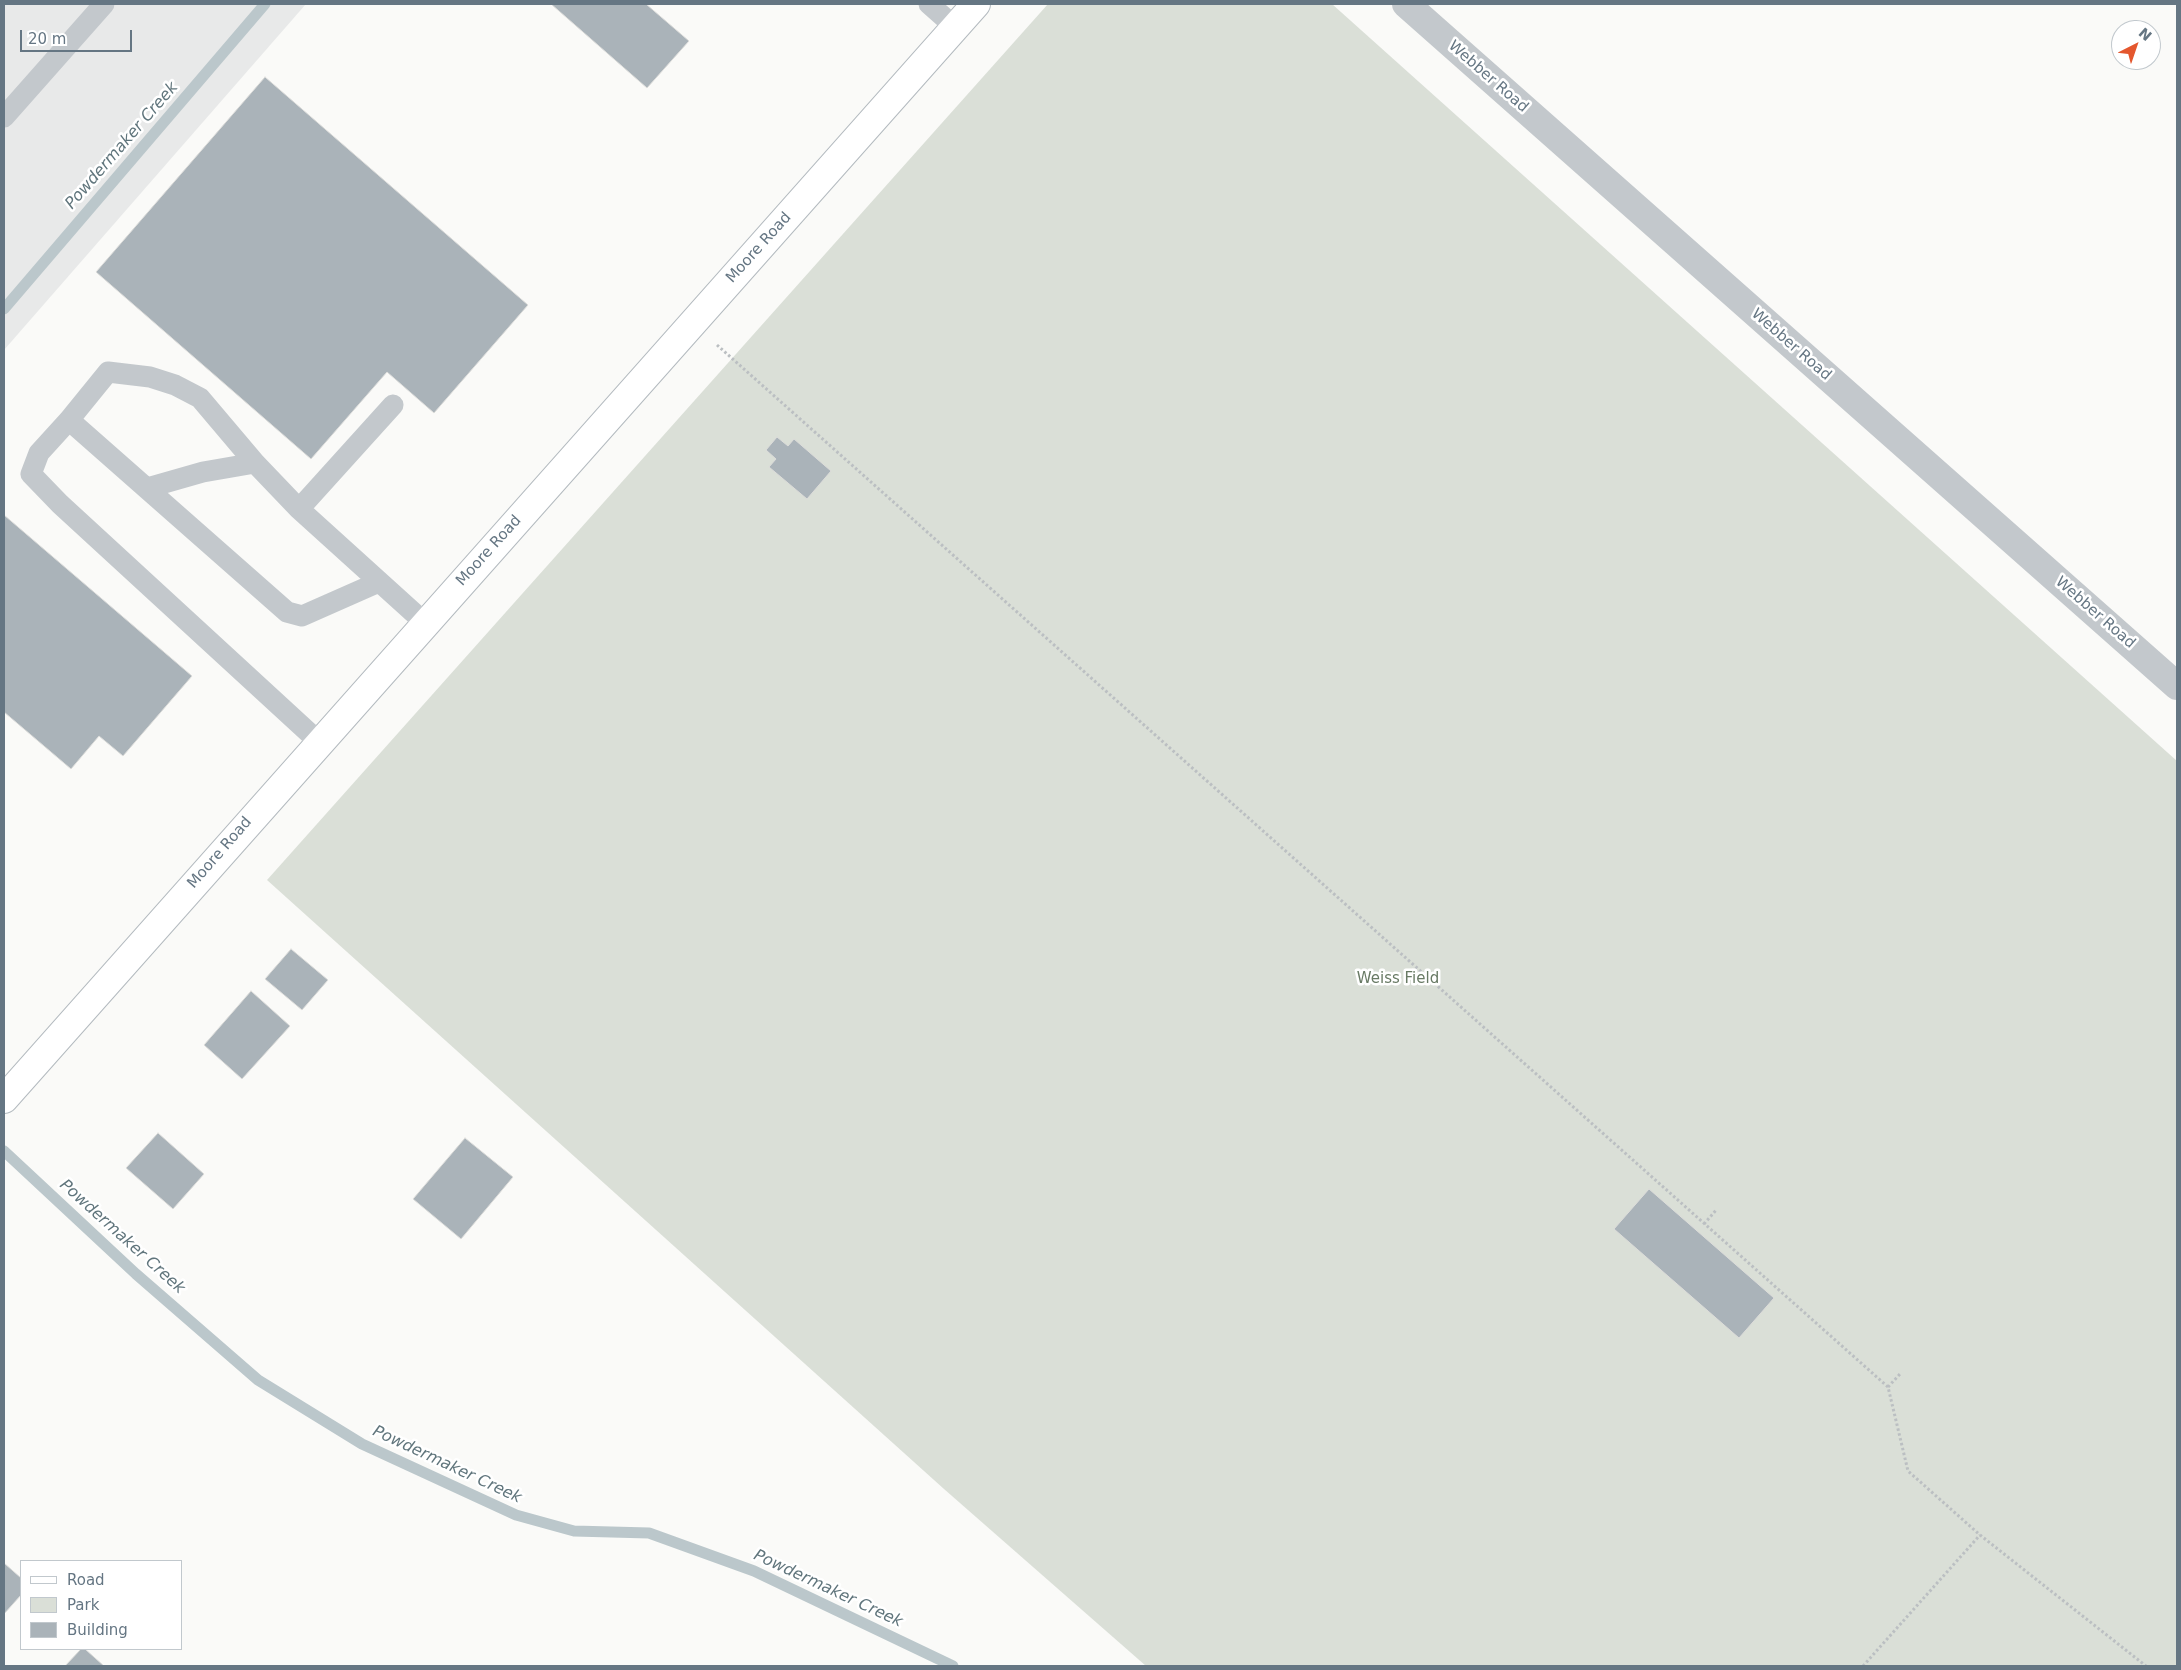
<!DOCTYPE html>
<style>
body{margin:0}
#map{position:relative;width:2181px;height:1670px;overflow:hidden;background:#fafaf8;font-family:"DejaVu Sans",sans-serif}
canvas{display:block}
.frame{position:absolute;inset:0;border:5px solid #657683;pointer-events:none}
.legend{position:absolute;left:20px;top:1560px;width:162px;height:90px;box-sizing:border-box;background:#fff;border:1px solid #c1c8cd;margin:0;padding:6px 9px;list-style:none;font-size:15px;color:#657683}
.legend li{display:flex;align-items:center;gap:10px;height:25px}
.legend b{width:25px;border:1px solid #c1c8cd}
.north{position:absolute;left:2111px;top:20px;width:50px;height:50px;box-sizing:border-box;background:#fff;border:1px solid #c1c8cd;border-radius:50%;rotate:41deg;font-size:14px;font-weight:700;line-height:20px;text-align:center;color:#657683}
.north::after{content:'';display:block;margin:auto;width:18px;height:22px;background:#e4572e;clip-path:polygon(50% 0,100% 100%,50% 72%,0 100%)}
.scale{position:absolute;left:20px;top:30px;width:112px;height:22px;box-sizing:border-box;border:2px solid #657683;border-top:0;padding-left:6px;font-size:15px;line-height:18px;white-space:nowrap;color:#657683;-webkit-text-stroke:4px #fff;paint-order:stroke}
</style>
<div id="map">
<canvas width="2181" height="1670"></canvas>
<div class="frame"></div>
<ul class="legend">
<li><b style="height:6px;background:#fff"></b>Road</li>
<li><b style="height:14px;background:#dadfd7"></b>Park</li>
<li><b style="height:14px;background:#aab3b9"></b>Building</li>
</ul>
<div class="north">N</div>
<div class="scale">20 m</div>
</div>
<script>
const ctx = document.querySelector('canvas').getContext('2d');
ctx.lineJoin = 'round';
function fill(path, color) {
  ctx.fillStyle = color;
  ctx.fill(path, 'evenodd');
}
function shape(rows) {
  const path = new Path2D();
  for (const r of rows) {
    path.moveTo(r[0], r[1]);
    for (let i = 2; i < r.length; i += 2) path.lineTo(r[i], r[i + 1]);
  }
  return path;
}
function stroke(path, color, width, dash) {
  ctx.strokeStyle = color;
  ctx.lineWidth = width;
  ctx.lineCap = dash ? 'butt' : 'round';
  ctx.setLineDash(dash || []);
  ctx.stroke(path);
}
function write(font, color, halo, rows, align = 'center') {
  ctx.font = font + ' "DejaVu Sans",sans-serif';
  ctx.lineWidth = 5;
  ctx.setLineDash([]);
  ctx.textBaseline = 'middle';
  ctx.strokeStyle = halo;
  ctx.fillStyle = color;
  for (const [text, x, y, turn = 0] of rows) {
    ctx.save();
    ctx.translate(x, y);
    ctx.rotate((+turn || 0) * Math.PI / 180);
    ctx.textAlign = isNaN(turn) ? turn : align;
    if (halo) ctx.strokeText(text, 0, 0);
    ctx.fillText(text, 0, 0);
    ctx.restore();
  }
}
const built = shape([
 [4,4,306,4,4,350]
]);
const green = shape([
 [1048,4,1332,4,2177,761,2177,1666,1146,1666,944,1489,267,880]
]);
const stream = shape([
 [4,309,265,4],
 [4,1151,136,1274,258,1380,362,1444,516,1515,574,1531,649,1533,754,1571,953,1666]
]);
const building = shape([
 [551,4,646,4,689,41,647,88,551,4],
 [265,77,528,305,434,413,387,372,311,459,96,272,265,77],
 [777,437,788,446,794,439,831,471,807,499,769,467,776,459,766,450,777,437],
 [4,515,192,676,123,756,99,736,71,769,4,712,4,515],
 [291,949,328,980,302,1010,265,979,291,949],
 [251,991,290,1026,242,1079,204,1045,251,991],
 [158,1133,204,1174,173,1209,126,1168,158,1133],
 [465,1138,513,1177,461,1239,413,1199,465,1138],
 [1649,1189,1774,1298,1739,1338,1614,1229,1649,1189],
 [4,1563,21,1578,21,1595,4,1614,4,1563],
 [81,1649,85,1649,104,1666,65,1666,81,1649]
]);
const path = shape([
 [717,345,1888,1387,1908,1471,1980,1535,2146,1666],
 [1704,1224,1717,1209],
 [1888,1387,1900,1374],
 [1863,1666,1980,1535]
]);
const lane = shape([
 [929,4,955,27],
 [4,117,104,4],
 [69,420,39,453,31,474,60,504,319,742],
 [147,488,203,472,255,463],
 [299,509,393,405],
 [379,582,302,616,287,612,69,420,108,372,150,377,175,385,200,398,255,463,299,509,425,623]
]);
const street = shape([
 [1406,4,2177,686]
]);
const secondary = shape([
 [4,1099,976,4]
]);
const streetNames = [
 ["Webber Road",1488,77,41],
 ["Moore Road",759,248,-48],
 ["Webber Road",1791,345,41],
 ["Moore Road",489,551,-48],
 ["Webber Road",2095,613,41],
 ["Moore Road",220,853,-49]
];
const parkNames = [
 ["Weiss Field",1398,979]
];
const waterNames = [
 ["Powdermaker Creek",122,146,-49],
 ["Powdermaker Creek",122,1237,42],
 ["Powdermaker Creek",447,1465,25],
 ["Powdermaker Creek",828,1589,25]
];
fill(built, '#e8e9e9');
fill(green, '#dadfd7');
stroke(stream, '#bbc7cb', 11);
fill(building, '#aab3b9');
stroke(building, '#dcdcda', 1);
stroke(secondary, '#b3babf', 30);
stroke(path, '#bbbfc2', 3, [2.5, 2.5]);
stroke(lane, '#c3c8cc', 21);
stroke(street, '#c3c8cc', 28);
stroke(secondary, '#fff', 28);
write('15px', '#657683', '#fff', streetNames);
write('15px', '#687a64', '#fff', parkNames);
write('italic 16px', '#60757c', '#fff', waterNames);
</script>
